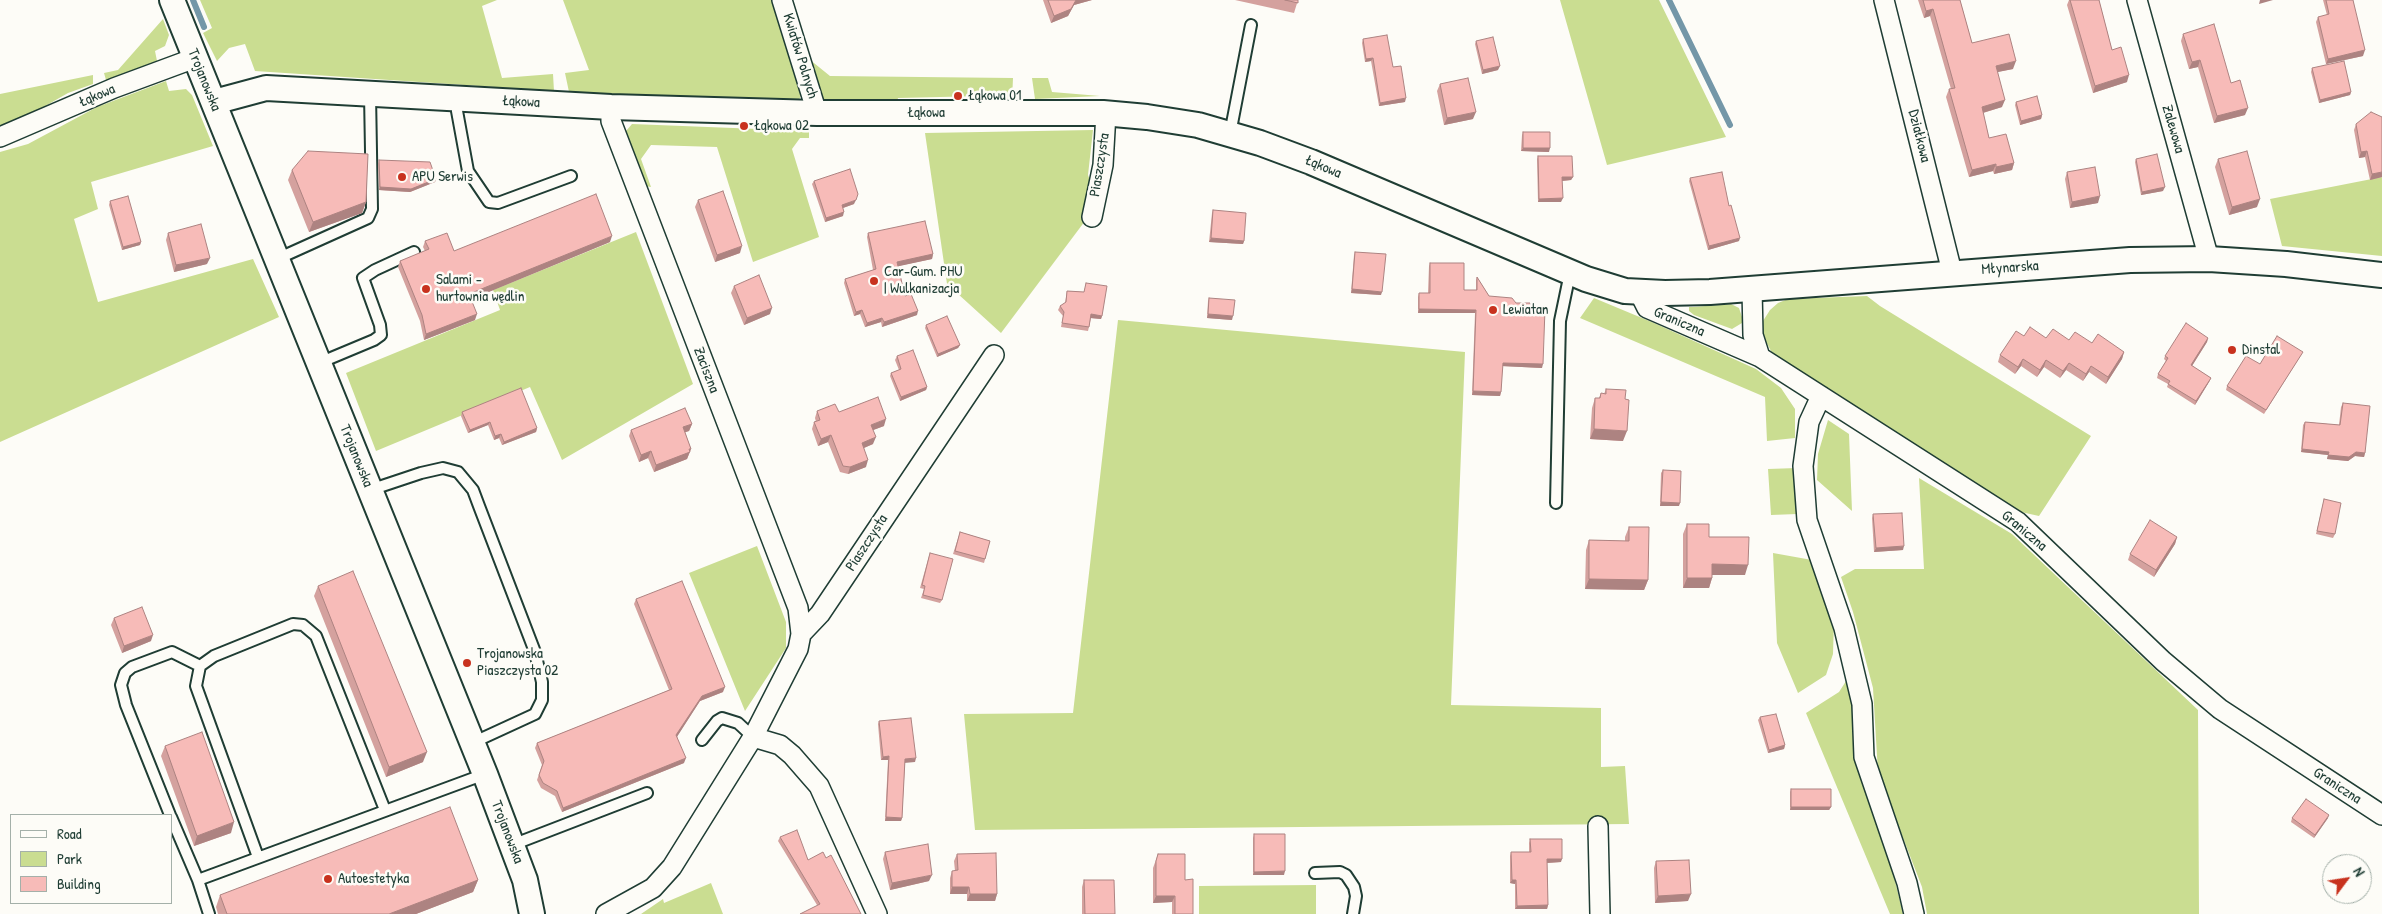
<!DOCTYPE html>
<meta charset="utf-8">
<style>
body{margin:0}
#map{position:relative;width:2382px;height:914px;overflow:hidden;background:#fdfcf7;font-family:"Patrick Hand",sans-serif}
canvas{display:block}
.legend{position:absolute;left:10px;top:814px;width:162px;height:90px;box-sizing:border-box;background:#fdfcf7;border:1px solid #a4b0a9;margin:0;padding:6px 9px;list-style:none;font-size:15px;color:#1f3d34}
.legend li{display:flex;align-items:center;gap:10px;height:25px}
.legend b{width:25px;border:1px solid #a4b0a9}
.north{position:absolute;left:2322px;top:854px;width:50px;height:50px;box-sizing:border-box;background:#fdfcf7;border:1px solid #a4b0a9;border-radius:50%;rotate:59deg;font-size:14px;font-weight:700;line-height:20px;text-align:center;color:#1f3d34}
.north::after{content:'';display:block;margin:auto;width:18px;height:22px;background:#c8321e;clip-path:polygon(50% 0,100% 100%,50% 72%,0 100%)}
</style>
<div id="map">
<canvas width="2382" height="914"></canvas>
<ul class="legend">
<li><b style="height:6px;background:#fdfcf7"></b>Road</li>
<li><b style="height:14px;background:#cadd91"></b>Park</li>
<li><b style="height:14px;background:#f7bbb8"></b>Building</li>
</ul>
<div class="north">N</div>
</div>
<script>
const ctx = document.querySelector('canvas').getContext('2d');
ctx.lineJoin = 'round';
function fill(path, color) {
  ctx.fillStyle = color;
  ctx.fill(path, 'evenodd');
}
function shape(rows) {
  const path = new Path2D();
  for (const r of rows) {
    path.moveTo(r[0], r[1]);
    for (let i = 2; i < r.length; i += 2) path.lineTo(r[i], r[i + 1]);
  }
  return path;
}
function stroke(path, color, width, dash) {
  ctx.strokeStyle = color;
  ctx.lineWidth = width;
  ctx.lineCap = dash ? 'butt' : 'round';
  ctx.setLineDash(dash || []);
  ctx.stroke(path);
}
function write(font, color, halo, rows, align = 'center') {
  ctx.font = font + ' "Patrick Hand",sans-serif';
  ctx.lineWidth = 5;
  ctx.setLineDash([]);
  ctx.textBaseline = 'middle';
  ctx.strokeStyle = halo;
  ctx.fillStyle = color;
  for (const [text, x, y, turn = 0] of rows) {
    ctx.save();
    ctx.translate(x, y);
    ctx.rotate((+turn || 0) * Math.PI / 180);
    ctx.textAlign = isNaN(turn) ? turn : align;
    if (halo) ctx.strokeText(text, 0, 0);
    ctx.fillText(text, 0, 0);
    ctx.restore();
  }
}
const green = shape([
 [200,0,497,0,482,6,502,78,553,74,554,91,255,71,245,44,229,48,217,61,203,33,212,28],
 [563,0,772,0,801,88,800,98,795,104,569,92,565,73,589,70],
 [1560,0,1659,0,1726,137,1607,165],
 [163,19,169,35,165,46,155,51,157,61,106,80,104,73,118,70],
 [809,59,830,76,1013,78,1012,101,983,101,982,96,898,98,897,102,825,102,819,91],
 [93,75,93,84,68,93,40,109,0,126,0,94],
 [1032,78,1048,78,1052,92,1100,96,1035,99],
 [166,81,169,91,186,89,192,95,213,146,91,182,98,209,74,219,98,302,253,259,279,317,0,442,0,152,28,144,97,107],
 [632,124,809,131,809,138,800,138,792,149,819,237,753,262,717,147,651,145,641,159,651,187,644,186,625,139,626,131],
 [1093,130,1088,175,1094,192,1088,217,1001,333,947,284,925,133],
 [2382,177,2382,256,2282,246,2270,199],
 [636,232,693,384,562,460,530,387,376,451,346,373,500,310,493,290],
 [1867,296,1880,306,2091,436,2039,516,2021,512,1786,364,1771,351,1762,334,1763,321,1770,310,1778,303,1788,299],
 [1594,298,1654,323,1756,369,1781,388,1795,409,1795,438,1767,441,1765,397,1580,318],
 [1731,304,1739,308,1742,317,1742,323,1732,329,1694,315,1689,311,1689,307,1693,307],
 [1118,320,1465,352,1451,705,1601,708,1601,767,1625,766,1629,824,975,830,964,714,1073,713],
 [1828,420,1849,434,1852,511,1817,480,1818,454],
 [1797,468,1797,514,1771,515,1768,469],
 [1919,478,2012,534,2198,710,2199,914,1927,914,1922,887,1878,773,1873,688,1853,612,1841,577,1855,569,1924,569],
 [757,546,786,622,786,648,745,711,689,573],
 [1773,553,1812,560,1834,620,1833,654,1826,675,1798,693,1777,643],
 [1848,678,1854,712,1903,914,1890,914,1806,713,1839,692],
 [711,883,723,914,641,914,663,899,664,903],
 [1316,885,1316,914,1199,914,1199,886]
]);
const stream = shape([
 [193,0,204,27],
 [1669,0,1730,125]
]);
const service = shape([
 [458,98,457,111,468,171,489,202,498,203,571,176],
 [1230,134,1251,25],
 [277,259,368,218,372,209,370,94],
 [319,363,374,340,381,335,380,325,363,278,375,270,414,252],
 [370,490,421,473,443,468,458,472,473,490,479,506,535,652,542,682,542,700,535,714,472,743],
 [1556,503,1560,321,1570,273],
 [702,740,717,721,722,718,738,723,753,737],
 [170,815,126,705,121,685,125,673,132,667,172,652,200,666],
 [171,817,198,880],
 [512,845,647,793],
 [258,857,196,686,200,666,214,656,293,624,303,625,316,636,385,810],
 [1315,873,1340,872,1346,875,1354,887,1356,896,1353,914],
 [209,914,198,880,485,774]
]);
const minor = shape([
 [782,0,817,113],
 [1884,0,1952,272],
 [2137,0,2209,259],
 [611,107,611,121,798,608,801,634],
 [0,137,114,88,195,58],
 [1092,217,1103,165,1106,113],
 [1752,289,1753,335,1760,357],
 [1639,292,1647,308,1760,357,2018,522,2163,661,2220,709,2382,815],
 [1821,396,1809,422,1803,466,1807,520,1844,628,1862,704,1864,757,1907,883,1914,914],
 [753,737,780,745,792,755,819,786,877,914],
 [1598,826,1600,914],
 [606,914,653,888,672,867,753,737,798,649,801,634,820,614,994,355]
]);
const tertiary = shape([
 [172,0,485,774,525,880,532,914],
 [214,102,266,88,611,107,817,113,1103,113,1147,117,1198,125,1260,143,1311,162,1586,279,1625,291,1665,293,1710,292,2130,260,2209,259,2286,264,2382,275]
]);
const wall = shape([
 [1043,0,1092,0,1074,5,1068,16,1051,23],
 [1235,0,1298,0,1294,13],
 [1918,0,1960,0,1972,43,2013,69,1997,72,2002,107,1983,113,1989,138,2014,163,2012,170,1994,174,1993,171,1969,177,1946,97,1949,89,1951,89,1930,16,1924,18],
 [2069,0,2099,0,2112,50,2127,82,2093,93,2067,5],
 [2323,0,2353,0,2363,56,2326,64,2316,22,2318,17,2327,15],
 [2183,34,2245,115,2214,123,2198,67,2189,69,2181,41],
 [1363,39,1393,67,1405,102,1379,106,1371,61,1365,62,1362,43],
 [1476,41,1498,70,1482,74,1475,44],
 [2312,68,2351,92,2350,95,2319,103,2311,72],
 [1440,84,1473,119,1444,125,1437,91],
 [2016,102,2042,115,2041,119,2020,125,2015,105],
 [2356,124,2382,177,2370,180,2365,157,2359,158,2354,130],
 [1523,132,1549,152,1521,151,1522,135],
 [1538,156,1573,177,1571,180,1562,181,1561,202,1538,202,1537,159],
 [2136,159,2163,191,2141,195,2135,162],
 [2218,159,2257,207,2229,215,2215,167],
 [379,160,436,179,435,182,410,192,379,190,378,164],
 [292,170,366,202,362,213,309,232,288,180],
 [2067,172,2098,203,2070,208,2065,179],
 [1690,178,1729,206,1739,241,1708,250,1689,181],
 [814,181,854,204,843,208,843,216,825,222,812,184],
 [698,200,740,253,715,262,695,207],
 [110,201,141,242,140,245,122,250,109,205],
 [1213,210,1244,241,1243,244,1209,242,1212,213],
 [168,233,207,264,174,272,166,240],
 [868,233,933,254,932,259,898,266,905,296,917,315,882,327,881,322,865,327,860,314,854,316,844,283,845,279,873,270,867,237],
 [425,241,454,251,610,242,471,299,475,320,424,340,420,321,398,267,400,261,425,251,423,247],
 [1355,252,1381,295,1351,293,1354,255],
 [1430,263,1464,290,1476,290,1476,280,1477,277,1489,296,1542,368,1502,366,1501,392,1500,396,1472,395,1475,313,1418,313,1418,297,1419,293,1428,293,1429,266],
 [1086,283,1102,316,1101,319,1091,318,1088,331,1061,327,1063,316,1058,310,1060,306,1065,303,1067,291,1084,292],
 [734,286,770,314,744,325,731,293],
 [1209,298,1232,320,1207,318,1208,301],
 [926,325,960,345,958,348,937,357,925,328],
 [2024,336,2092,343,2124,352,2122,359,2106,384,2089,372,2083,381,2066,370,2060,378,2044,367,2037,377,2021,366,2015,374,1998,362,2000,355],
 [2208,338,2207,342,2192,366,2211,378,2209,382,2195,405,2167,387,2168,384,2157,378,2158,374,2166,361,2164,359,2165,356],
 [2301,355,2264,414,2226,390,2227,386],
 [897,356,927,387,926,390,900,401,890,376,891,373,899,370,895,360],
 [1606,389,1623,441,1590,439,1592,408,1595,398,1599,398,1601,393,1604,394],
 [2343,403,2365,453,2364,457,2355,456,2348,461,2327,459,2328,455,2301,452,2303,425,2305,422,2339,425,2341,407],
 [817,411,839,412,884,426,873,430,873,444,864,448,866,467,848,474,840,472,828,442,818,446,812,429,814,422,816,422,815,418],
 [462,412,537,428,536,432,502,445,499,438,494,440,488,425,468,433,461,416],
 [692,424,689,431,685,432,691,449,687,459,654,472,648,458,639,462,629,436,631,430],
 [1663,470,1679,506,1660,506,1661,473],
 [2324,499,2335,534,2333,538,2316,534],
 [1873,514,1903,550,1874,552,1872,518],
 [1687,524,1709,537,1745,575,1712,575,1712,578,1709,588,1683,588,1683,534],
 [1629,527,1648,580,1644,590,1585,589,1586,550,1589,540,1625,541,1625,537],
 [960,532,990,541,984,563,953,554],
 [2177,537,2175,544,2154,577,2128,560,2130,554],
 [929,556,942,600,940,603,921,598,924,589,920,588],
 [318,586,423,762,386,777,314,596],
 [636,599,723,692,700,701,677,736,684,763,562,812,555,796,541,788,537,780,542,765,535,748,537,743,669,690,634,604],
 [114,618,151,641,122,653,111,625],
 [1760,717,1785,745,1784,749,1768,753,1758,720],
 [879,721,915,762,905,762,902,818,901,821,885,821,888,760,881,760,878,724],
 [165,746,231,833,194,846,161,756],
 [1791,789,1831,807,1829,810,1790,810,1790,792],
 [2292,818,2328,818,2314,838,2291,822],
 [1254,834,1284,875,1253,875,1253,838],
 [780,837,808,860,861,914,817,905,778,841],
 [1530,839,1561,862,1547,863,1548,905,1547,909,1515,909,1515,884,1510,883,1510,856,1511,852,1529,852,1529,843],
 [885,852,929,881,890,890,883,859],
 [957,854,997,894,995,901,967,901,967,894,950,894,950,878,952,871,955,871,954,861],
 [1158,854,1185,880,1193,914,1172,914,1172,902,1153,903,1153,868],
 [1656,861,1688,901,1655,903,1654,868],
 [478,880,473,892,416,914,218,914,216,907,220,895],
 [1084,880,1115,914,1082,914,1082,887]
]);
const shadedWall = shape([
 [1076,0,1092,0,1074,5,1068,16,1051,23,1054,16],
 [2260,0,2273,0,2259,4],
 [1933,9,1930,16,1924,18,1926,11],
 [2365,50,2363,56,2326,64,2328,59],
 [1373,58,1371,61,1365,62,1366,59],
 [2200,60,2198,67,2189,69,2192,62],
 [2016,61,2013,69,1993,73,1996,66],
 [1500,66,1498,70,1482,74,1483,70],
 [2129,75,2127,82,2093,93,2095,86],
 [2351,92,2350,95,2319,103,2320,100],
 [1406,98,1405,102,1379,106,1380,103],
 [2005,100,2002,107,1979,114,1982,107],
 [2248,108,2245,115,2214,123,2217,116],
 [1476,112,1473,119,1444,125,1447,118],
 [2042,115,2041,119,2020,125,2021,121],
 [1523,148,1550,148,1549,152,1521,151],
 [2367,151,2365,157,2359,158,2361,152],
 [2014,163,2012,170,1994,174,1996,167],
 [1996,164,1993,171,1969,177,1972,170],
 [2382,172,2382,177,2370,180,2372,174],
 [1562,177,1573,177,1571,180,1561,181],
 [436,179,435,182,410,192,379,190,380,187],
 [2165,187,2163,191,2141,195,2142,192],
 [2100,196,2098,203,2070,208,2072,202],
 [1563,198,1561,202,1538,202,1539,199],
 [2260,199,2257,207,2229,215,2232,207],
 [856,200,854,204,840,209,842,205],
 [366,202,362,213,309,232,313,222],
 [844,212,843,216,825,222,826,218],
 [612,236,610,242,467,301,469,294],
 [1211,238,1244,241,1243,244,1209,242],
 [1740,238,1739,241,1708,250,1709,246],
 [141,242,140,245,122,250,123,247],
 [742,246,740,253,715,262,717,255],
 [933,254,932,259,895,267,897,262],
 [210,258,207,264,174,272,176,265],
 [1352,289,1382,292,1381,295,1351,293],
 [772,308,770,314,744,325,747,318],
 [1419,309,1476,310,1475,313,1418,313],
 [862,310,860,314,854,316,856,312],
 [918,311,917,315,882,327,884,322],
 [477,314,475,320,424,340,426,334],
 [1091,314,1102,316,1101,319,1090,318],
 [1208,314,1233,316,1232,320,1207,318],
 [882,318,881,322,865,327,867,323],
 [2208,338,2207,342,2190,369,2191,365],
 [960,345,958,348,937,357,938,354],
 [2124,352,2122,359,2106,384,2108,377],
 [2023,359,2021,366,2015,374,2018,367],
 [2046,360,2044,367,2037,377,2040,370],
 [1503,363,1543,364,1542,368,1501,366],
 [2069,363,2066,370,2060,378,2063,371],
 [2091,366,2089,372,2083,381,2086,374],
 [2211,378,2209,382,2195,405,2196,401],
 [927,387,926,390,900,401,901,397],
 [1473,391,1501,392,1500,396,1472,395],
 [886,419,884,426,868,432,871,425],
 [490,422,488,425,468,433,470,430],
 [692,424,689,431,680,434,683,427],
 [537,428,536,432,502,445,504,442],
 [1594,429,1627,431,1623,441,1590,439],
 [501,434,499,438,494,440,495,436],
 [831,435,828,442,818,446,821,439],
 [876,437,873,444,859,450,862,443],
 [691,449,687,459,654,472,656,465],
 [2302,449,2329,452,2328,455,2301,452],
 [651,451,648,458,639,462,641,455],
 [2356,452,2365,453,2364,457,2355,456,2348,461,2327,459,2328,455],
 [868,460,866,467,848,474,850,467],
 [1661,502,1680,503,1679,506,1660,506],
 [2177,537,2175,544,2154,577,2156,570],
 [1904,546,1903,550,1874,552,1876,548],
 [1712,564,1748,565,1745,575,1709,575],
 [1687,578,1712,578,1709,588,1683,588],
 [1589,579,1648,580,1644,590,1585,589],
 [153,635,151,641,122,653,124,646],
 [725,687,723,692,700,701,675,740,676,735,702,696],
 [1785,745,1784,749,1768,753,1769,750],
 [427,752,423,762,386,777,389,767],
 [889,756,888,760,881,760,883,757],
 [686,758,684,763,562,812,563,808],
 [916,758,915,762,904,763,905,759],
 [1791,807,1831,807,1829,810,1790,810],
 [2329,815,2328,818,2314,838,2315,835],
 [886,817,902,818,901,821,885,821],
 [234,822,231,833,194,846,197,836],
 [1547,859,1562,859,1561,862,1546,863],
 [1285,871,1284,875,1253,875,1254,872],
 [932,875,929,881,890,890,892,883],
 [478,880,473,892,416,914,389,914],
 [1512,880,1516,880,1515,884,1510,883],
 [952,887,969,887,967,894,950,894],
 [970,894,997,894,995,901,967,901],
 [1691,894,1688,901,1655,903,1658,896],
 [1156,896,1175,896,1172,902,1153,903],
 [1548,905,1547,909,1515,909,1517,906]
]);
const building = shape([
 [1048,0,1076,0,1071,9,1054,16,1048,0],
 [1285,0,1298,0,1298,3,1285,0],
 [1923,0,1960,0,1972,43,2009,34,2016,61,1996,66,2005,100,1982,107,1989,138,2006,134,2014,163,1996,167,1996,164,1972,170,1949,89,1955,88,1933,9,1926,11,1923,0],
 [2070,0,2099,0,2112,50,2121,47,2129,75,2095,86,2070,0],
 [2326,0,2353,0,2365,50,2328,59,2318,17,2329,14,2326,0],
 [2214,24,2231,83,2240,80,2248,108,2217,116,2200,60,2192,62,2183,34,2214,24],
 [1387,35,1393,67,1401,66,1406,98,1380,103,1373,58,1366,59,1363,39,1387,35],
 [1493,37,1500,66,1483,70,1476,41,1493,37],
 [2344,61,2351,92,2320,100,2312,68,2344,61],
 [1468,78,1476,112,1447,118,1440,84,1468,78],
 [2037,96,2042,115,2021,121,2016,102,2037,96],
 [2371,112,2382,117,2382,172,2372,174,2367,151,2361,152,2356,124,2371,112],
 [1523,132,1550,132,1550,148,1523,148,1523,132],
 [308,151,368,154,366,202,313,222,292,170,308,151],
 [2247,151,2260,199,2232,207,2218,159,2247,151],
 [2157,154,2165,187,2142,192,2136,159,2157,154],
 [1538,156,1572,156,1573,177,1562,177,1563,198,1539,199,1538,156],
 [379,160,430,162,436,179,411,189,380,187,379,160],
 [2095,167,2100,196,2072,202,2067,172,2095,167],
 [850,169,858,194,856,200,842,205,844,212,826,218,814,181,850,169],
 [1722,172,1729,206,1731,205,1740,238,1709,246,1690,178,1722,172],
 [723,191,742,246,717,255,698,200,723,191],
 [596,194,612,236,469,294,477,314,426,334,422,315,400,261,429,249,425,241,447,233,454,251,596,194],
 [128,196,141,242,123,247,110,201,128,196],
 [1213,210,1246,213,1244,241,1211,238,1213,210],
 [925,221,933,254,897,262,905,296,911,294,918,311,884,322,882,318,867,323,862,310,856,312,845,279,876,269,868,233,925,221],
 [201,224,210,258,176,265,168,233,201,224],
 [1355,252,1386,254,1382,292,1352,289,1355,252],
 [1430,263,1464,263,1464,290,1477,290,1477,277,1489,296,1512,298,1516,303,1530,303,1533,309,1545,309,1543,364,1503,363,1501,392,1473,391,1476,310,1419,309,1419,293,1430,293,1430,263],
 [759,275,772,308,747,318,734,286,759,275],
 [1086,283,1107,286,1102,316,1091,314,1089,327,1062,323,1064,312,1060,306,1066,302,1067,291,1084,292,1086,283],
 [1209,298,1235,300,1233,316,1208,314,1209,298],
 [947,316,960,345,938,354,926,325,947,316],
 [2186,323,2208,338,2191,365,2211,378,2196,401,2168,384,2170,381,2158,374,2168,358,2165,356,2186,323],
 [2030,327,2046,338,2053,329,2069,340,2075,332,2092,343,2098,334,2124,352,2108,377,2091,366,2086,374,2069,363,2063,371,2046,360,2040,370,2023,359,2018,367,2000,355,2016,331,2024,336,2030,327],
 [2277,336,2303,352,2266,410,2227,386,2246,356,2260,364,2277,336],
 [913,350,927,387,901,397,891,373,901,369,897,356,913,350],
 [521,388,537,428,504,442,501,434,495,436,490,422,470,430,462,412,521,388],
 [1606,389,1626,390,1625,399,1629,400,1627,431,1594,429,1595,398,1600,398,1601,393,1606,394,1606,389],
 [878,397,886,419,871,425,876,437,862,443,868,460,850,467,843,466,831,435,821,439,814,422,820,420,817,411,835,404,839,412,878,397],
 [2343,403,2370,406,2365,453,2356,452,2349,457,2328,455,2329,452,2302,449,2305,422,2340,425,2343,403],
 [685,408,692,424,683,427,691,449,689,449,690,452,656,465,651,451,641,455,631,430,685,408],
 [1663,470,1681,471,1680,503,1661,502,1663,470],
 [2324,499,2341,503,2335,534,2317,531,2324,499],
 [1902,513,1904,546,1876,548,1873,514,1902,513],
 [2150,520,2177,537,2156,570,2130,554,2150,520],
 [1687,524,1709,524,1709,537,1749,537,1748,565,1712,564,1712,578,1687,578,1687,524],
 [1629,527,1649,527,1648,580,1589,579,1589,540,1629,541,1629,527],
 [960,532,990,541,985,559,955,551,960,532],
 [930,553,953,559,942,600,923,595,925,586,922,585,930,553],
 [353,571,427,752,389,767,318,586,353,571],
 [682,581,725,687,702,696,676,735,686,758,563,808,557,791,543,783,539,775,544,761,537,743,672,689,636,599,682,581],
 [142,607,153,635,124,646,114,618,142,607],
 [1776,714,1785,745,1769,750,1760,717,1776,714],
 [911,718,916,758,905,759,902,818,886,817,889,756,883,757,879,721,911,718],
 [202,732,234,822,197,836,165,746,202,732],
 [1791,789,1831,789,1831,807,1791,807,1791,789],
 [2306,799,2329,815,2315,835,2292,818,2306,799],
 [450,807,478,880,389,914,227,914,220,895,450,807],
 [797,830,808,860,823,852,826,858,831,855,861,914,800,914,820,904,780,837,797,830],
 [1254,834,1285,834,1285,871,1254,872,1254,834],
 [1530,839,1562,839,1562,859,1547,859,1548,905,1517,906,1516,880,1512,880,1511,852,1531,852,1530,839],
 [928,844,932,875,892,883,885,852,928,844],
 [996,853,997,894,970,894,969,887,952,887,952,871,958,870,957,854,996,853],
 [1158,854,1185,854,1185,880,1193,879,1193,914,1175,914,1175,896,1156,896,1156,861,1158,854],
 [1689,860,1691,894,1658,896,1656,861,1689,860],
 [1084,880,1114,880,1115,914,1085,914,1084,880]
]);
const markers = [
 [958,96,5,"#c8321e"],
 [744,126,5,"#c8321e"],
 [402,177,5,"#c8321e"],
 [874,281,5,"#c8321e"],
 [426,289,5,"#c8321e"],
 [1493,310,5,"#c8321e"],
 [2232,350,5,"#c8321e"],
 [467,663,5,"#c8321e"],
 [328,879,5,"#c8321e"]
];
const streetNames = [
 ["Kwiatów Polnych",800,56,73],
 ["Trojanowska",204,80,68],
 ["Łąkowa",97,96,-23],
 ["Łąkowa",521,102,3],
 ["Łąkowa",926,113],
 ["Zalewowa",2173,129,74],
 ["Działkowa",1919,136,76],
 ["Piaszczysta",1100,165,-81],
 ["Łąkowa",1323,167,23],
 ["Młynarska",2010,268,-4],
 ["Graniczna",1679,322,23],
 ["Zaciszna",706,370,69],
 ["Trojanowska",356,456,68],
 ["Graniczna",2024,531,40],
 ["Piaszczysta",867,543,-57],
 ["Graniczna",2337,786,33],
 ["Trojanowska",507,832,69]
];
const poiNames = [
 ["Łąkowa 01",968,96],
 ["Łąkowa 02",754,126],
 ["APU Serwis",412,177],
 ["Car-Gum. PHU",884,272],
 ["| Wulkanizacja",884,289],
 ["Salami -",436,280],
 ["hurtownia wędlin",436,297],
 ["Lewiatan",1503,310],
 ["Dinstal",2242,350],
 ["Trojanowska",477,654],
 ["Piaszczysta 02",477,671],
 ["Autoestetyka",338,879]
];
fill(green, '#cadd91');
stroke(stream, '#7497a8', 6);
stroke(service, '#1f3d34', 14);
stroke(minor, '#1f3d34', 22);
stroke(tertiary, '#1f3d34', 28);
stroke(service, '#fdfcf7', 10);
stroke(minor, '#fdfcf7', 19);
stroke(tertiary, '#fdfcf7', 24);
fill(wall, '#d4a19e');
fill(shadedWall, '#ad8381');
fill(building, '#f7bbb8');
stroke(building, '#ad8381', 1);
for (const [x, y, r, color] of markers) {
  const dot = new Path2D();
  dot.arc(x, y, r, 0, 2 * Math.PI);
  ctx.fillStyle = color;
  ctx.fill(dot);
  stroke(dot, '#fdfcf7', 2);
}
write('15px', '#1f3d34', '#fdfcf7', streetNames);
write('15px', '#1f3d34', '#fdfcf7', poiNames, 'left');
</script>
